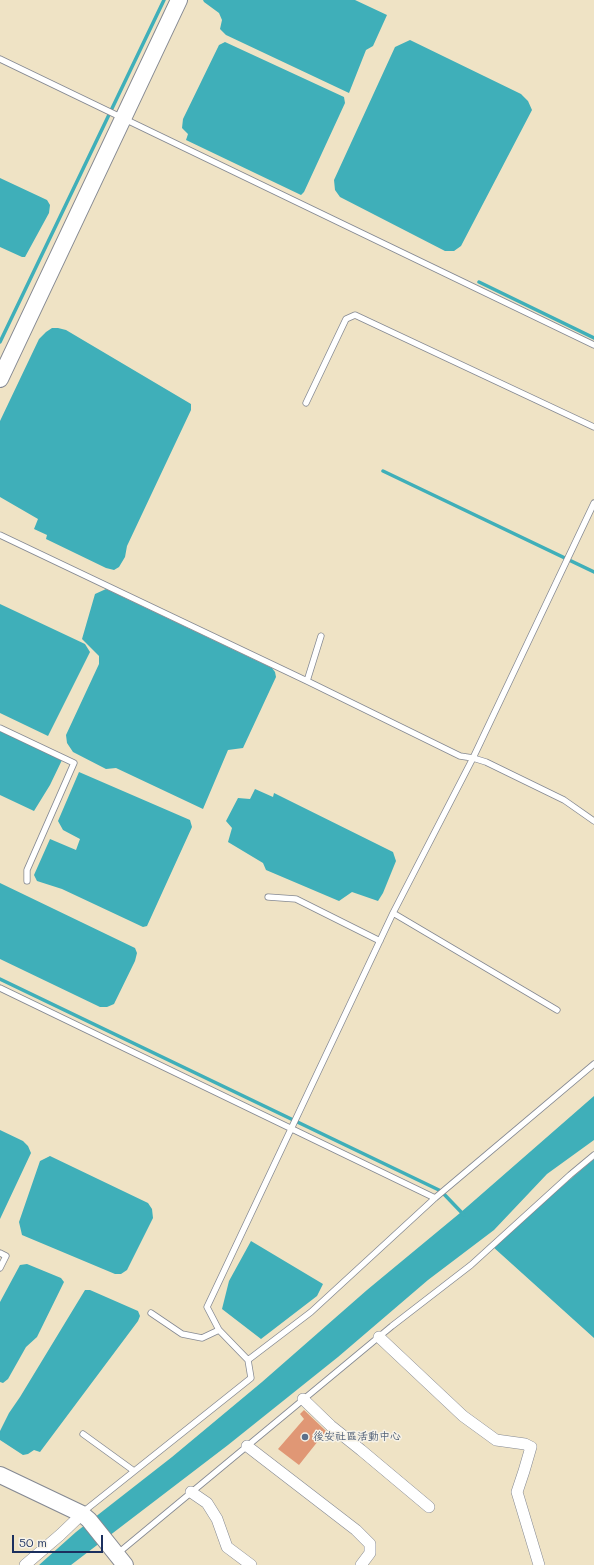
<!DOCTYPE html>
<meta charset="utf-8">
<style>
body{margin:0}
#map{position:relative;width:594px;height:1565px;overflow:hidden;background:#efe3c5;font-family:Mali,sans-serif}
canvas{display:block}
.scale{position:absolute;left:12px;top:1535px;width:91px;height:18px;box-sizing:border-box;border:2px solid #1b2f5e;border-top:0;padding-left:5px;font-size:12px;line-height:14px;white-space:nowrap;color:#1b2f5e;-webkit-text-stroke:3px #f7f3e8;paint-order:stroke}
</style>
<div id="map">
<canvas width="594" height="1565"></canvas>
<div class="scale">50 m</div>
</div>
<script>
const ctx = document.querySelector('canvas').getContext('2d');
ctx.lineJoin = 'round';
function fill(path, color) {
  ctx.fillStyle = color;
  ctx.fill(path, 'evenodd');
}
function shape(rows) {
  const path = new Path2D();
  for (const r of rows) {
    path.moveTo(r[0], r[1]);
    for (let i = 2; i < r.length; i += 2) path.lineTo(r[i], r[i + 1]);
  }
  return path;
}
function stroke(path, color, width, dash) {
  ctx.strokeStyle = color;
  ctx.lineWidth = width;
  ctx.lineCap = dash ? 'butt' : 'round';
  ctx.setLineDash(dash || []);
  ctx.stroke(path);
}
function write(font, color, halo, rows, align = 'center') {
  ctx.font = font + ' Mali,"LXGW WenKai TC",sans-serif';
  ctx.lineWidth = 3;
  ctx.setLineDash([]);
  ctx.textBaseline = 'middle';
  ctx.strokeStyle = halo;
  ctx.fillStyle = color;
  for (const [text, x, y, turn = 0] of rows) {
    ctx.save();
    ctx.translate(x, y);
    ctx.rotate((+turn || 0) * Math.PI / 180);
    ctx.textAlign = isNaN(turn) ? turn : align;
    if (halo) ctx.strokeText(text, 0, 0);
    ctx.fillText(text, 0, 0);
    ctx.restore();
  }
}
const water = shape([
 [203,0,355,0,387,15,373,46,366,50,349,93,226,35,220,29,222,20,219,13,204,2],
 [410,40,521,94,528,101,532,110,461,246,454,251,445,251,340,197,335,190,334,180,395,47],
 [225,42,344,97,345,103,304,192,301,195,186,140,188,134,182,128,183,119,219,45],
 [0,178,47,200,50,205,49,213,25,257,22,257,0,247],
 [52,328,58,328,66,330,191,404,191,410,127,546,125,557,119,567,114,570,106,568,46,539,47,535,34,529,38,519,0,497,0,421,39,339,46,332],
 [106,589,272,668,275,672,276,677,243,748,228,750,203,809,116,768,106,769,73,752,67,743,66,735,99,664,99,656,82,639,95,594],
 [0,604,85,644,90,652,48,736,0,713],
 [0,731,62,760,50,785,34,811,0,795],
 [79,772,190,820,192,827,147,926,143,927,62,889,37,881,34,875,50,839,76,850,80,839,63,830,58,821],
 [255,789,273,797,274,793,393,852,396,861,383,893,378,901,352,892,339,901,266,870,263,863,228,842,232,828,226,821,238,798,250,799],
 [0,883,135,948,137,953,135,961,114,1004,107,1007,100,1007,0,959],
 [594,1096,594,1140,547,1174,494,1230,428,1280,338,1357,228,1445,71,1565,39,1565,76,1532,172,1457,262,1382,367,1290,460,1213],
 [0,1130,23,1141,28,1146,31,1153,0,1219],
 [50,1156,148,1203,152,1209,153,1218,127,1270,121,1274,115,1274,22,1235,19,1222,40,1161],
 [594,1159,594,1338,492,1246],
 [251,1241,323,1284,317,1296,261,1339,222,1309,229,1281],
 [27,1264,61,1278,64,1282,37,1337,26,1347,8,1379,3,1383,0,1382,0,1302,20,1265],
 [85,1290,90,1290,138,1311,140,1316,138,1321,40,1452,34,1450,28,1454,23,1455,0,1440,0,1431,9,1413,20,1397]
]);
const stream = shape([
 [479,282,594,338],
 [0,342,164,0],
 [383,471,594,572],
 [0,979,441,1191,464,1215]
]);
const building = shape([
 [304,1410,326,1431,299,1465,278,1449,304,1419,300,1414]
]);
const lane = shape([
 [0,59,594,345],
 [306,403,346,319,355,315,594,427],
 [0,535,307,681,460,756,473,758,486,762,564,800,594,821],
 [307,681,321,636],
 [0,728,74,763,27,870,27,881],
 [268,897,296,899,380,941],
 [393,913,557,1010],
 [0,988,435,1198],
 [0,1253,6,1256,0,1268],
 [151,1313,182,1334,202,1338,219,1330],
 [248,1360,219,1330,207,1307,393,913,473,758,594,503],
 [83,1434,134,1471],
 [83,1512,251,1378,248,1360,311,1312,435,1198,594,1064],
 [117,1554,392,1326,471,1265,570,1175,594,1155]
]);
const street = shape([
 [379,1337,463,1416,496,1440,525,1444,531,1447,524,1471,517,1492,539,1565],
 [303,1399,331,1426,361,1450,429,1507],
 [247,1446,356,1530,370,1544,370,1553,361,1565],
 [191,1492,207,1503,217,1519,227,1547,251,1565],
 [25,1565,60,1535,82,1514]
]);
const secondary = shape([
 [0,379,179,0],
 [0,1475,82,1514,89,1520,125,1565]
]);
const markers = [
 [305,1437,4,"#5c6f8a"]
];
const serviceNames = [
 ["後安社區活動中心",313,1437]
];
fill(water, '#3fafb9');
stroke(stream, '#3fafb9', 3.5);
fill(building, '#e09775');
stroke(lane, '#858992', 7);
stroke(street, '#858992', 12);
stroke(secondary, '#858992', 18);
stroke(lane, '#fff', 5.5);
stroke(street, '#fff', 11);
stroke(secondary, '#fff', 16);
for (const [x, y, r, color] of markers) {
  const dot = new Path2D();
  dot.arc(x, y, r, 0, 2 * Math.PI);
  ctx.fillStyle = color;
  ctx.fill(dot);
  stroke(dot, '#f7f3e8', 1.5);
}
write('11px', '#4e5e75', '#f7f3e8', serviceNames, 'left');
</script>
